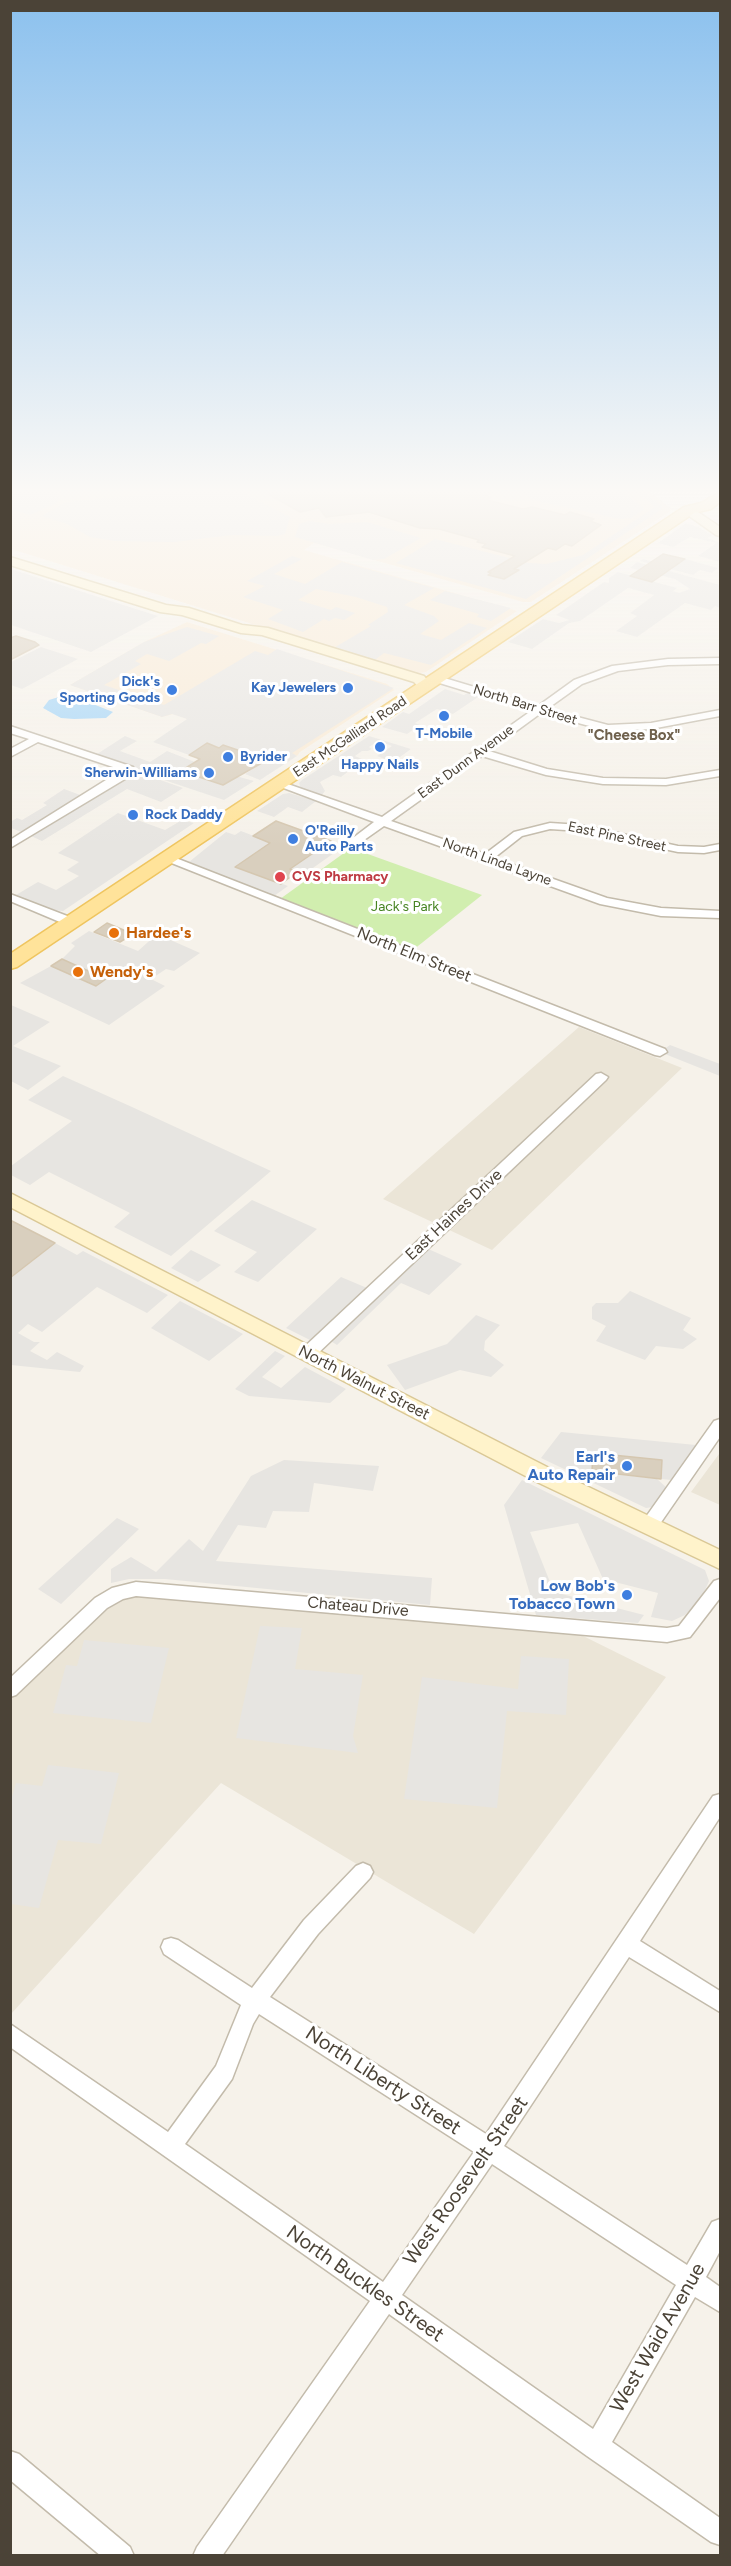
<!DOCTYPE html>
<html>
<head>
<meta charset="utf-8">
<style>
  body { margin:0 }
  #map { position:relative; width:731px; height:2566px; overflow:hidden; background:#f6f2ea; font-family:Figtree,sans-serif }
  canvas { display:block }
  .frame { position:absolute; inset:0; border:12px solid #4b4337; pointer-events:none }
</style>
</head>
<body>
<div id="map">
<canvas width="731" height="2566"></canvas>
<div class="frame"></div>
</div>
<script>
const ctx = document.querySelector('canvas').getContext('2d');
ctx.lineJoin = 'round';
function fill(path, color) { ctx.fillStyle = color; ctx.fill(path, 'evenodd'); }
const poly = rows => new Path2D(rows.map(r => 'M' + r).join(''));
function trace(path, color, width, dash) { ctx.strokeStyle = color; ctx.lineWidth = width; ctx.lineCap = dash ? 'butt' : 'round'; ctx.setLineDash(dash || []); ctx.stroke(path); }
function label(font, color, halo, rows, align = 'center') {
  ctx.font = font + ' Figtree,sans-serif'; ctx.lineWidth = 6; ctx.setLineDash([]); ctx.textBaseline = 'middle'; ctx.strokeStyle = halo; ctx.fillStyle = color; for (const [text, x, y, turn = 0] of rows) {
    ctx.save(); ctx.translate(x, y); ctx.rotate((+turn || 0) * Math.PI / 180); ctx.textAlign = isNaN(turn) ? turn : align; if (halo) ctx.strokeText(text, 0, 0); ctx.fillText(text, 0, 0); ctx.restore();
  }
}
fill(poly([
  [579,1027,682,1068,492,1250,383,1199],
  [719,1454,720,1454,720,1505,691,1492],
  [118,1593,565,1627,666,1677,474,1934,221,1783,11,2014,11,1691]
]), '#ebe5d7');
fill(poly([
  [11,488,644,488,671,508,669,512,531,602,523,602,314,543,304,550,517,611,426,672,413,674,11,549],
  [187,622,387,684,394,690,300,752,297,756,173,714,162,717,70,685,144,642]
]), '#f9ead4');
fill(poly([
  [351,848,482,895,413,950,280,899]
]), '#d1eeaf');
fill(poly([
  [10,488,55,488,60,498,55,504,30,515,11,509],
  [213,488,234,488,290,517,285,534,277,536,232,535,174,542,115,541,90,537,67,524,42,516,66,502],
  [512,488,618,488,645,509,631,518,620,519,537,501],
  [631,488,638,488,662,506,662,509,526,599,396,563,435,539,529,563,546,564,583,555,655,507],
  [309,521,330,524,367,522,421,538,384,559,373,560,295,537,299,524],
  [686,523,698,527,712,535,708,538,720,543,720,562,698,556,716,543,690,537,673,547,658,543],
  [292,556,302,559,274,574,305,584,342,562,434,588,404,605,434,616,439,621,420,634,441,640,469,623,487,628,431,665,384,653,372,662,332,649,371,626,368,625,388,612,387,607,356,597,316,589,298,600,331,610,336,607,355,613,344,620,335,618,329,621,324,619,303,632,268,619,283,610,243,597,265,586,247,581],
  [643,559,669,566,676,565,685,559,718,568,712,573,700,570,693,575,640,561],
  [637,562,720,585,720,608,715,606,711,610,685,603,637,637,616,631,637,616,630,613,654,595,628,588,580,621,569,623,532,649,508,642,543,619,559,623,569,620,556,615,604,582,609,583,609,578,618,572,677,588,673,591,679,593,690,589,675,579,630,568],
  [11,569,158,616,91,652,11,625],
  [445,591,511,608,491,621,477,617,479,614,430,600],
  [187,627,219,636,206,644,201,643,169,661,147,654,135,661,141,664,104,685,164,705,255,651,268,655,277,649,394,688,292,753,297,756,260,780,245,774,266,760,207,744,189,755,153,742,187,719,172,714,162,717,70,685,144,642],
  [41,647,78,659,22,689,11,685,11,662],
  [445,689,464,695,469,692,481,695,453,714,437,709,415,723,420,725,407,734,382,727,403,712,409,714],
  [125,736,137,741,120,751,150,762,167,751,195,762,182,771,223,785,236,776,254,781,224,800,143,773,97,754],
  [369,736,411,749,393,762,377,756,392,746,378,741,369,747,372,749,368,751,362,751,355,756,364,760,358,765,349,762,339,768,349,771,341,777,333,775,320,782,325,791,321,796,301,789,299,783,302,780],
  [135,771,183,788,161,802,127,789,42,841,31,836],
  [64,789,83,796,24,833,11,828,10,822,17,818,22,820,47,805,43,803],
  [289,793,316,801,302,812,288,807,274,817,257,811,283,794],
  [118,813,165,830,182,820,194,823,63,911,51,910,16,895,38,882,56,890,79,876,67,870,79,862,58,853],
  [241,831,308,857,331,841,344,846,303,875,252,856,236,867,288,886,274,896,189,862,226,832,235,835],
  [89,931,138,951,157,934,200,953,174,971,166,969,151,979,165,986,109,1025,20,983,51,966,95,986,105,980,62,959,75,946,71,943],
  [11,1005,50,1022,13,1046,61,1066,28,1090,11,1081],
  [670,1045,720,1064,720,1076,660,1052],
  [63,1076,132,1107,271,1171,171,1256,114,1227,130,1213,49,1172,30,1185,11,1175,11,1166,72,1121,28,1100],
  [252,1200,317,1229,258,1282,234,1272,257,1252,214,1231],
  [55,1243,77,1255,83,1251,168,1295,147,1313,97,1287,42,1332,28,1324,18,1333,34,1342,40,1342,30,1351,47,1360,57,1352,84,1366,80,1372,11,1365,11,1278],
  [426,1248,462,1264,429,1295,401,1283,337,1345,329,1340],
  [191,1250,221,1265,198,1282,171,1268],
  [341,1277,367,1288,310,1340,286,1328],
  [630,1291,691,1318,683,1330,697,1339,683,1349,656,1346,645,1360,596,1341,606,1326,592,1319,592,1307,596,1303,618,1303],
  [180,1301,243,1334,209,1361,151,1328],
  [476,1315,500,1325,485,1341,484,1350,504,1365,491,1377,460,1370,405,1390,387,1365,447,1344],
  [275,1351,285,1356,262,1377,281,1388,305,1367,346,1389,330,1403,249,1396,235,1389],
  [561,1432,696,1445,672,1480,661,1479,662,1460,593,1453,593,1471,657,1479,667,1488,653,1507,646,1508,541,1458],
  [284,1460,379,1466,373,1491,314,1483,309,1512,273,1511,266,1528,238,1525,216,1561,432,1578,430,1605,165,1579,129,1579,111,1583,111,1569,131,1557,156,1572,189,1539,203,1551,251,1476],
  [522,1480,705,1570,709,1581,702,1597,685,1615,672,1621,651,1617,658,1593,603,1579,578,1523,530,1532,554,1592,644,1615,638,1623,536,1615,504,1505],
  [117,1518,139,1529,61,1604,38,1589],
  [260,1626,302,1628,295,1669,363,1675,353,1736,358,1753,236,1738],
  [84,1640,169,1648,151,1723,53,1713,66,1665,77,1666],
  [521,1656,569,1659,566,1715,507,1711,497,1808,404,1799,422,1677,518,1689],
  [48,1765,119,1773,101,1844,58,1840,39,1908,11,1904,11,1800,16,1783,42,1786]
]), '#e7e5e1');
fill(poly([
  [62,696,73,696,113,712,106,718,74,719,61,718,43,708,49,700]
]), '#a2d4f7');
const building = poly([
  [293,488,427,488,437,490,442,488,499,488,485,496,491,497,487,500,523,509,532,507,565,515,570,512,594,519,590,521,601,525,572,546,565,544,556,550,548,548,514,569,519,570,504,579,488,575,491,573,488,572,515,556,482,547,486,544,477,542,479,540,439,529,420,528,369,512,326,517,319,508,300,512,268,494,293,488],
  [663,554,685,559,652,582,630,576,663,554],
  [16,636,35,642,39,645,10,660,10,638,16,636],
  [207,743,219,748,223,745,267,760,223,785,181,771,200,759,189,755,207,743],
  [276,821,331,841,290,869,297,872,281,884,235,867,270,843,253,836,276,821],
  [107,923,133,934,120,942,94,932,107,923],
  [62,959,106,979,96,986,51,966,62,959],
  [10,1220,55,1243,10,1278,10,1220],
  [593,1453,662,1460,661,1479,592,1471,593,1453]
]);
fill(building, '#d9cfbe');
trace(building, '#d5c7b0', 1.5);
const street = poly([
  [720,658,720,664,668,665,618,671,582,684,547,709,608,725,651,723,720,710,720,716,651,729,608,731,541,713,489,751,547,769,603,778,666,779,720,770,720,776,666,785,603,784,546,775,482,756,391,821,485,854,514,832,550,823,581,825,678,846,704,847,720,844,720,850,704,853,678,852,581,831,550,829,522,836,494,858,607,898,661,908,720,911,720,918,661,916,600,904,384,826,357,845,349,845,349,841,374,822,273,784,278,781,282,782,382,817,531,711,433,681,433,677,441,677,538,706,574,680,612,666,668,659,720,658],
  [10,726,133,767,134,769,125,779,10,848,10,840,122,770,38,742,10,757,10,749,29,739,10,733,10,726],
  [168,855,665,1049,667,1052,660,1056,655,1055,164,860,162,858,168,855],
  [10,894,75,919,77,922,75,925,67,925,10,901,10,894],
  [601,1073,608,1077,606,1080,314,1357,302,1357,300,1353,302,1349,596,1074,601,1073],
  [720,1419,720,1437,655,1531,649,1532,643,1531,640,1526,643,1521,714,1421,720,1419],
  [720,1579,720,1598,690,1637,667,1642,136,1596,123,1599,107,1608,16,1695,10,1697,10,1678,95,1598,112,1588,136,1582,667,1628,679,1626,714,1581,720,1579],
  [720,1794,720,1817,640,1941,720,1991,720,2012,629,1957,504,2146,687,2265,712,2222,720,2219,720,2251,706,2277,720,2287,720,2312,695,2297,612,2442,720,2518,720,2545,711,2542,587,2456,389,2314,222,2556,193,2556,197,2547,370,2301,10,2047,10,2024,168,2132,216,2066,241,2005,164,1954,161,1947,164,1940,171,1938,178,1940,252,1988,304,1920,356,1866,363,1863,370,1866,373,1872,370,1878,318,1934,270,1997,486,2134,713,1796,720,1794],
  [259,2014,474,2152,383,2282,185,2144,232,2079,253,2024,259,2014],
  [492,2164,676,2285,593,2429,402,2295,492,2164],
  [10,2451,19,2454,130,2547,134,2556,101,2556,10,2480,10,2451]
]);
const secondary = poly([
  [689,506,720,527,720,536,716,535,685,513,683,510,689,506],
  [10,557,166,605,189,608,242,625,268,628,424,676,432,686,430,689,420,689,414,682,262,635,241,633,182,615,160,612,10,565,10,557],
  [10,1193,553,1470,720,1550,720,1569,537,1482,10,1207,10,1193]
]);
const primary = poly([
  [720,492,720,502,711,509,694,513,17,967,10,969,10,954,684,507,701,503,720,492]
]);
trace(street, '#c3bbab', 3);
trace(secondary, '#dac896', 3);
trace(primary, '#efc55f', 3);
fill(street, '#fff');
fill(secondary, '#fff3cb');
fill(primary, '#ffe39a');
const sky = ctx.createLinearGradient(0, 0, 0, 847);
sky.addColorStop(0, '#8cc1ee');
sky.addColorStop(0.58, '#fbf9f6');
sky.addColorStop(1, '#fbf9f600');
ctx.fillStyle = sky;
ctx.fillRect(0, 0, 731, 847);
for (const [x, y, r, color] of [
  [348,688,6,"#3f7fe0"],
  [172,690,6,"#3f7fe0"],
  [444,716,6,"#3f7fe0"],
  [380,747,6,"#3f7fe0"],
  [228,757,6,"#3f7fe0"],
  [209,773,6,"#3f7fe0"],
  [133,815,6,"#3f7fe0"],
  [293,839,6,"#3f7fe0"],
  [280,877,6,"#e0444e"],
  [114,933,6,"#e8710a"],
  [78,972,6,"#e8710a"],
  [627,1466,6,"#3f7fe0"],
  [627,1595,6,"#3f7fe0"]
]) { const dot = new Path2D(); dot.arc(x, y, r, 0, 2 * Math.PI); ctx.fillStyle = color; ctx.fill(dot); trace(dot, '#fff', 2); }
label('bold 14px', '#366cbe', '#fff', [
  ["Dick's",160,682],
  ["Sporting Goods",160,698],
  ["Kay Jewelers",336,688],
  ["T-Mobile",444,734,"center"],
  ["Byrider",240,757,"left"],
  ["Happy Nails",380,765,"center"],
  ["Sherwin-Williams",197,773],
  ["Rock Daddy",145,815,"left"],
  ["O'Reilly",305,831,"left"],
  ["Auto Parts",305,847,"left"]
], 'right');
label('14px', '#4b4337', '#fff', [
  ["North Barr Street",525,705,17],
  ["East McGalliard Road",350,737,-34],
  ["East Dunn Avenue",466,762,-36],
  ["East Pine Street",617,837,12],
  ["North Linda Layne",497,862,20]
]);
label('bold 14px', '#be3a42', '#fff', [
  ["CVS Pharmacy",292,877]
], 'left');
label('14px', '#478423', '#fff', [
  ["Jack's Park",405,907]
]);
label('bold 15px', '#6f614d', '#fff', [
  ["\"Cheese Box\"",634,736]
]);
label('bold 16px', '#c56008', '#fff', [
  ["Hardee's",126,933],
  ["Wendy's",90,972]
], 'left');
label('16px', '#4b4337', '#fff', [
  ["North Elm Street",414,955,22],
  ["East Haines Drive",454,1215,-43],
  ["North Walnut Street",364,1383,27],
  ["Chateau Drive",358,1607,5]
]);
label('bold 16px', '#366cbe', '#fff', [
  ["Earl's",615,1457],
  ["Auto Repair",615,1475],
  ["Low Bob's",615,1586],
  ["Tobacco Town",615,1604]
], 'right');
label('20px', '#4b4337', '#fff', [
  ["North Liberty Street",383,2081,33],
  ["West Roosevelt Street",466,2181,-55],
  ["North Buckles Street",365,2284,35],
  ["West Waid Avenue",658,2338,-60]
]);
</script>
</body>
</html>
